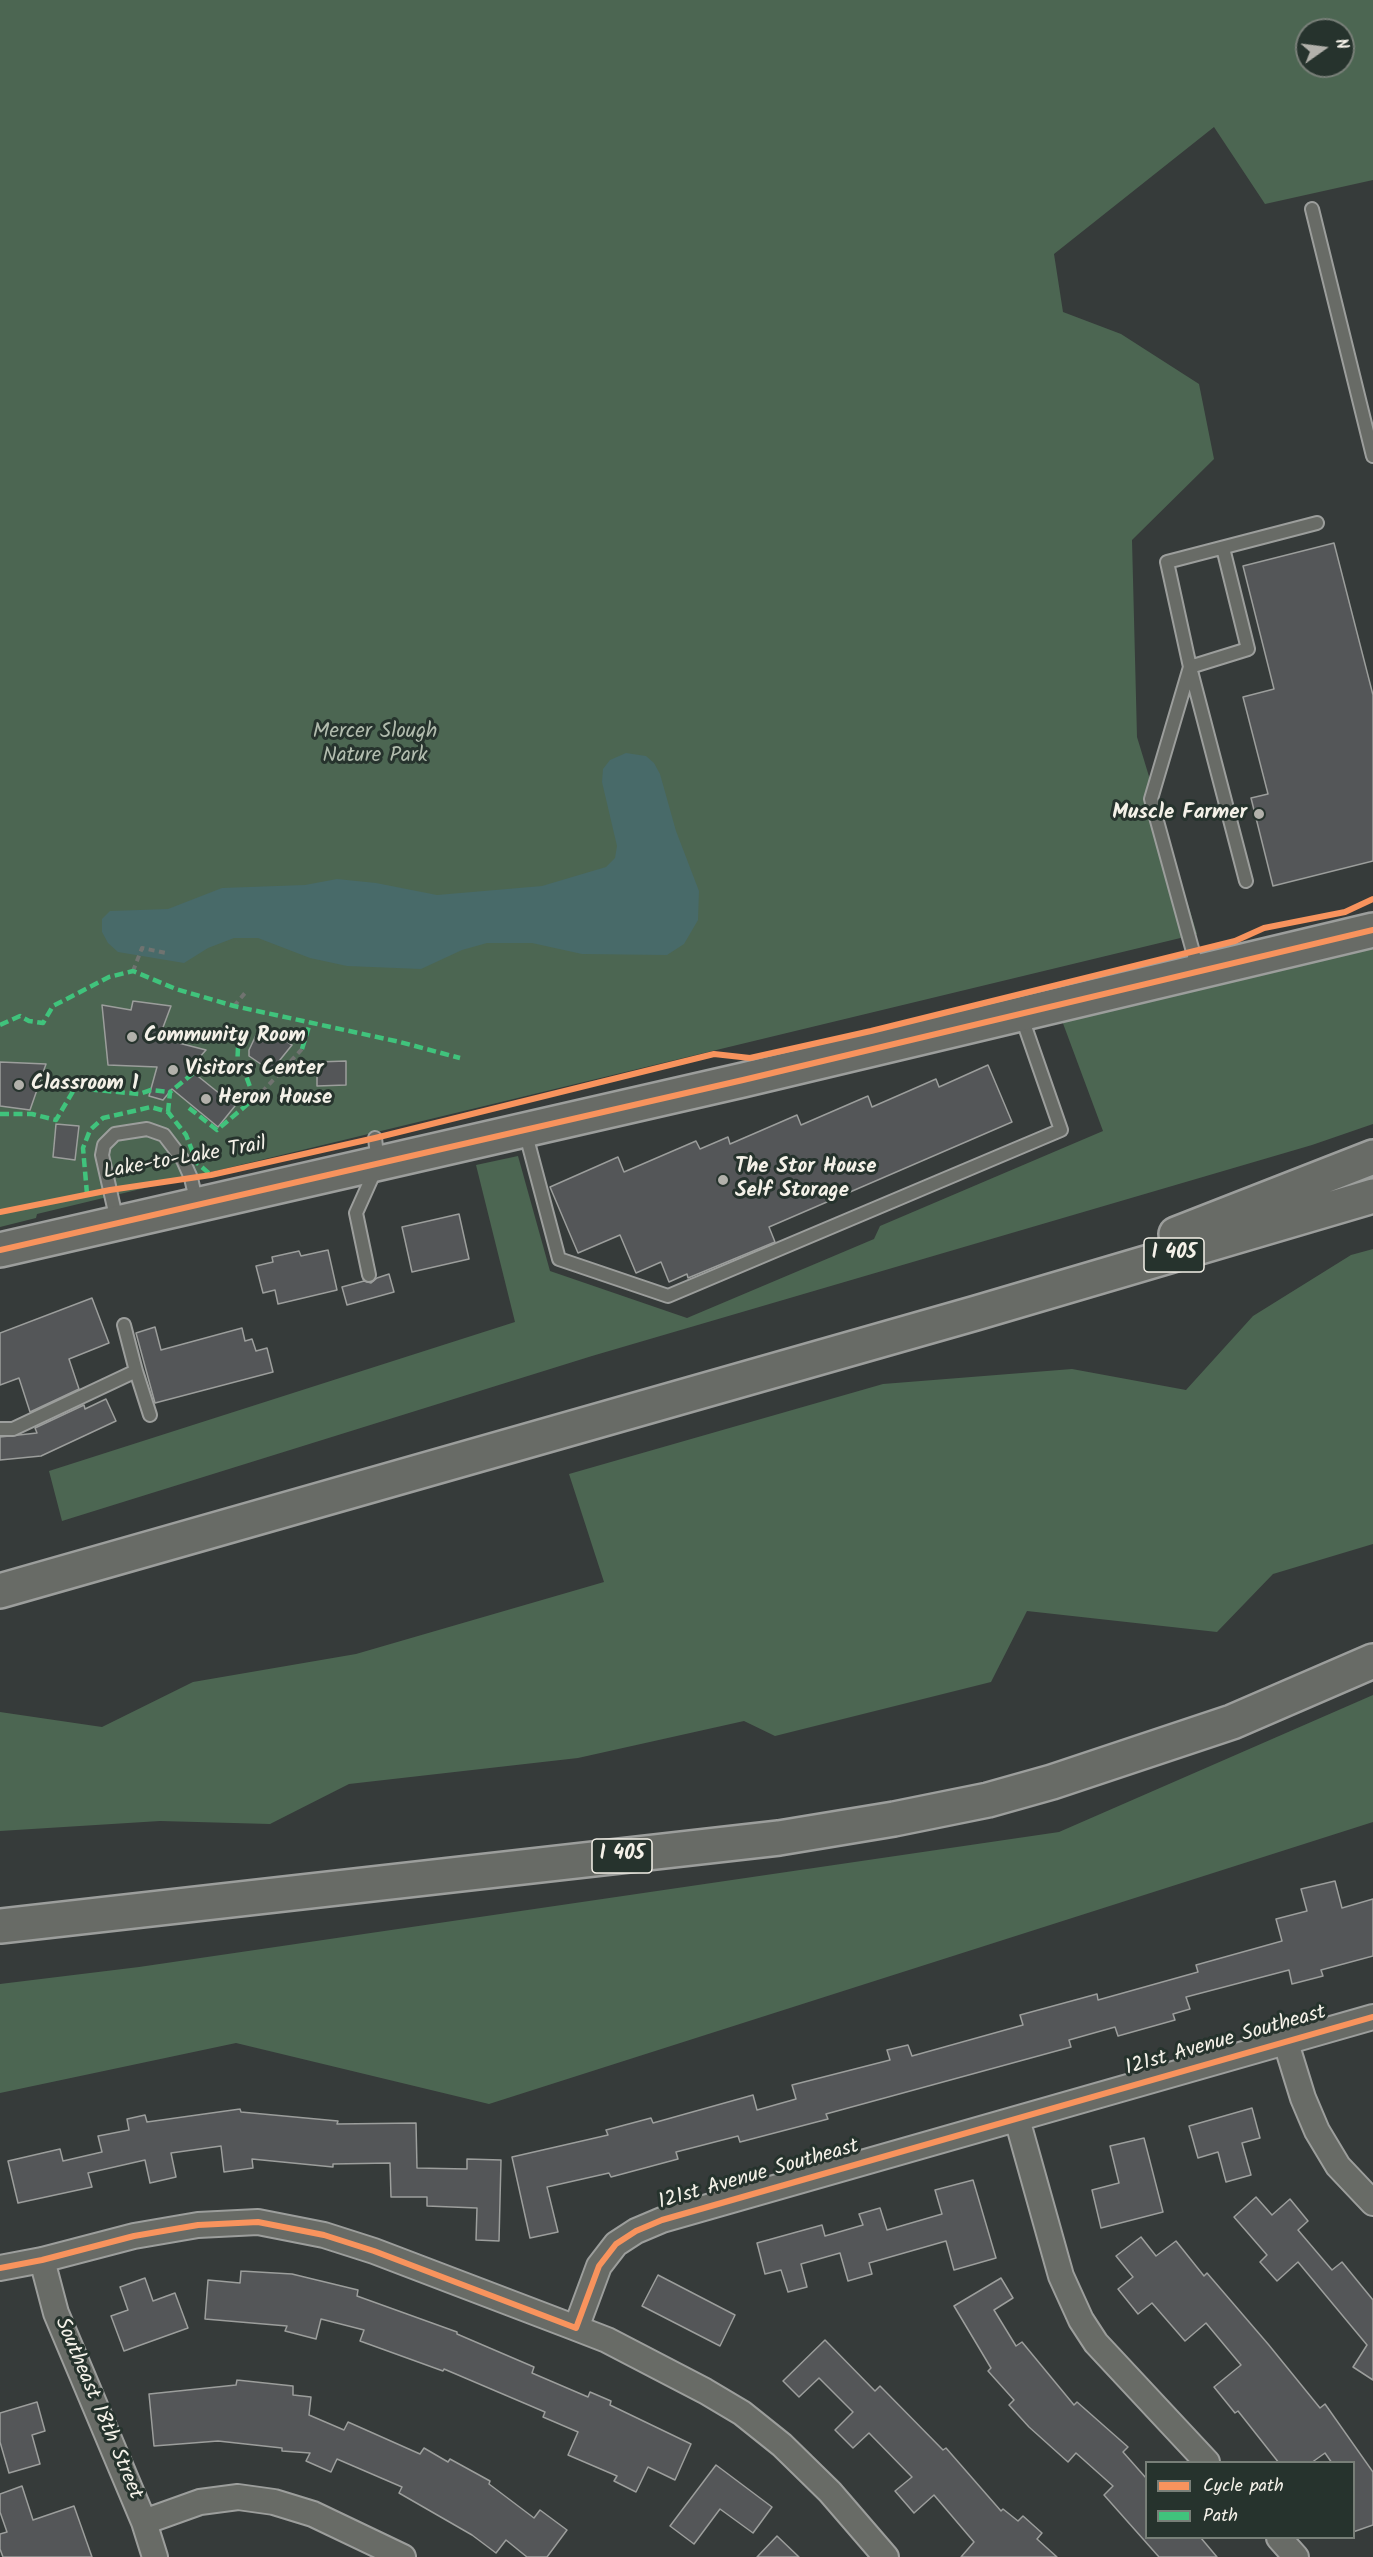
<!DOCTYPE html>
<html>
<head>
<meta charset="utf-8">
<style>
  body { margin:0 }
  #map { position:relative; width:1373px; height:2557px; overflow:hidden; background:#363b3a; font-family:Kalam,sans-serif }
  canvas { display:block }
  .legend { position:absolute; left:1145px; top:2461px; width:210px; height:78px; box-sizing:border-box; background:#26332d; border:2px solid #787f78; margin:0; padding:8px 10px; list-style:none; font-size:18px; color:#f4f1e8 }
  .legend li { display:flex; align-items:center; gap:12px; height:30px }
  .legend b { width:30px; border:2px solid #787f78 }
  .north { position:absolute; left:1295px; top:18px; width:60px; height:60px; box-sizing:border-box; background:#26332d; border:2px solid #787f78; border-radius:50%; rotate:76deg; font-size:16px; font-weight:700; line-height:24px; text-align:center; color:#f4f1e8 }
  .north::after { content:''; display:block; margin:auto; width:21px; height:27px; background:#b2b1ab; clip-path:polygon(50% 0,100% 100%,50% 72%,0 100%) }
</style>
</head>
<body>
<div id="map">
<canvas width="1373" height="2557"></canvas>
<ul class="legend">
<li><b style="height:8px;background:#f8935d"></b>Cycle path</li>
<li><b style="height:8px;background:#40c37c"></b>Path</li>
</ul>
<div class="north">N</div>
</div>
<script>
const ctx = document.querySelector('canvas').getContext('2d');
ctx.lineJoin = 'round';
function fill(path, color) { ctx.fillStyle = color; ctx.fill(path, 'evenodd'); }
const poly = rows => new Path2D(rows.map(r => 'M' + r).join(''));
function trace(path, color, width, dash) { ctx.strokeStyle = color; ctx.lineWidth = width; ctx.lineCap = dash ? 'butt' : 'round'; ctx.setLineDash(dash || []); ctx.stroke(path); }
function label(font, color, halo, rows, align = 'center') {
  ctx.font = font + ' Kalam,sans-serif'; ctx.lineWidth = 6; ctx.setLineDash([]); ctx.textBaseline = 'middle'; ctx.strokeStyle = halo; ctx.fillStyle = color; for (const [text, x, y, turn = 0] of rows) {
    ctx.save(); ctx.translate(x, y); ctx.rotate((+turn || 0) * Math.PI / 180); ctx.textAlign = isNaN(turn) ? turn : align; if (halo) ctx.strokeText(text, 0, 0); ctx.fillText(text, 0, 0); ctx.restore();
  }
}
fill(poly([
  [0,0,1373,0,1373,180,1265,204,1214,127,1054,254,1063,312,1121,334,1199,384,1214,459,1132,540,1137,737,1197,934,37,1214,36,1218,0,1227],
  [1307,30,1343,30,1343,66,1307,66],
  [1373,947,1373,1124,1312,1145,592,1356,62,1521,49,1471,515,1322,476,1165,518,1156,550,1271,687,1318,874,1239,880,1226,1103,1131,1061,1018],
  [1373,1249,1373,1544,1273,1574,1217,1632,1027,1611,991,1682,775,1736,744,1721,578,1758,349,1784,270,1824,160,1821,0,1831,0,1712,102,1727,193,1682,356,1654,604,1582,569,1474,883,1384,1072,1369,1186,1390,1253,1316,1351,1255],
  [1373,1695,1373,1822,489,2104,236,2043,0,2093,0,1984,139,1967,1059,1832]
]), '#4c6652');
fill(poly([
  [626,753,646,756,654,763,660,774,676,831,699,891,698,920,684,944,667,955,582,954,532,943,487,943,462,950,421,969,347,966,310,958,258,938,234,938,208,948,184,963,118,952,108,943,102,932,102,919,110,911,168,909,222,888,305,885,337,879,376,883,437,895,542,886,606,867,615,858,617,846,602,782,603,769,610,760]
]), '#486a69');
const building = poly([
  [1334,543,1373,695,1373,861,1273,886,1251,798,1268,794,1243,697,1274,689,1243,566,1334,543],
  [133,1001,171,1006,159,1038,206,1050,189,1069,235,1106,218,1127,172,1089,163,1100,149,1096,157,1067,108,1065,102,1005,131,1010,133,1001],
  [259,1029,267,1029,292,1045,271,1071,249,1056,249,1050,259,1029],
  [346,1061,346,1085,317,1086,317,1062,346,1061],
  [0,1062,46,1064,30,1110,0,1106,0,1062],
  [988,1065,1012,1122,769,1227,775,1242,688,1278,687,1274,669,1282,661,1262,636,1273,620,1235,578,1253,550,1187,618,1157,624,1172,696,1141,700,1149,728,1137,730,1144,797,1115,801,1125,868,1096,872,1107,936,1079,939,1087,988,1065],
  [56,1124,79,1126,75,1160,53,1157,56,1124],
  [459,1214,469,1259,412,1272,402,1227,459,1214],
  [328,1250,337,1290,278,1304,275,1290,263,1293,256,1266,273,1262,272,1257,299,1251,301,1256,328,1250],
  [389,1274,394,1292,347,1305,342,1287,364,1281,371,1283,377,1278,389,1274],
  [92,1298,109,1343,69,1359,79,1389,30,1412,19,1378,0,1385,0,1333,92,1298],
  [155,1327,161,1350,242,1328,245,1341,252,1339,256,1351,267,1348,273,1372,155,1403,136,1333,155,1327],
  [106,1399,116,1421,41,1456,0,1460,0,1437,37,1433,35,1428,84,1405,85,1409,106,1399],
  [1335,1881,1342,1908,1373,1899,1373,1956,1321,1970,1323,1976,1292,1984,1289,1970,1186,1997,1190,2009,1173,2014,1175,2020,1118,2036,1115,2027,1069,2040,1071,2047,826,2114,828,2119,740,2142,738,2136,676,2152,678,2159,611,2177,609,2173,547,2187,558,2232,530,2238,512,2157,608,2135,606,2130,651,2118,653,2123,753,2095,757,2110,796,2099,792,2085,890,2060,887,2050,908,2045,912,2056,1023,2025,1020,2015,1097,1994,1098,2000,1198,1972,1196,1965,1282,1941,1276,1919,1307,1911,1301,1889,1335,1881],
  [1252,2108,1260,2138,1242,2143,1251,2175,1226,2182,1218,2152,1198,2158,1189,2126,1252,2108],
  [240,2109,241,2112,338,2121,337,2124,416,2123,417,2168,467,2169,467,2159,501,2160,499,2241,476,2240,477,2208,427,2206,427,2197,391,2197,390,2163,333,2164,333,2167,252,2159,253,2168,224,2172,221,2146,171,2153,176,2177,150,2183,145,2160,88,2173,92,2187,18,2203,8,2161,60,2149,63,2161,102,2152,98,2136,129,2130,127,2119,145,2115,147,2122,240,2109],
  [1144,2138,1163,2212,1101,2228,1092,2190,1119,2183,1110,2146,1144,2138],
  [973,2180,996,2258,954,2270,946,2241,869,2263,872,2274,848,2281,840,2253,801,2264,807,2287,788,2292,781,2270,765,2274,757,2243,822,2225,825,2236,863,2225,859,2214,880,2208,887,2230,942,2214,935,2190,973,2180],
  [1256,2197,1272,2215,1290,2199,1308,2221,1298,2230,1332,2270,1342,2262,1373,2300,1373,2380,1353,2367,1367,2345,1298,2262,1277,2281,1260,2262,1267,2255,1234,2217,1256,2197],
  [1141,2237,1156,2256,1176,2241,1204,2276,1207,2273,1268,2344,1320,2408,1325,2404,1373,2472,1373,2525,1353,2532,1353,2463,1332,2463,1325,2453,1311,2463,1279,2463,1238,2411,1235,2413,1214,2387,1241,2365,1206,2323,1185,2341,1152,2303,1138,2314,1118,2289,1133,2277,1116,2256,1141,2237],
  [241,2271,292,2274,358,2290,357,2296,457,2332,457,2334,534,2367,532,2373,588,2397,590,2392,611,2401,610,2405,691,2444,675,2480,648,2467,636,2492,614,2481,617,2476,568,2455,578,2432,543,2417,545,2412,444,2369,443,2371,360,2341,364,2330,321,2319,316,2339,285,2331,287,2326,205,2319,208,2280,240,2283,241,2271],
  [658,2275,735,2315,720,2346,642,2306,658,2275],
  [145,2278,153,2301,175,2293,188,2328,124,2351,111,2316,128,2310,120,2287,145,2278],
  [1001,2278,1013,2298,994,2310,1016,2346,1022,2342,1074,2405,1077,2402,1128,2447,1123,2452,1146,2478,1146,2538,1201,2538,1217,2557,1159,2557,1104,2495,1113,2486,1076,2453,1068,2462,1029,2427,1009,2405,1014,2400,988,2371,991,2368,954,2306,1001,2278],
  [825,2340,875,2391,880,2386,943,2450,946,2448,1001,2511,1003,2509,1018,2521,1023,2516,1042,2533,1037,2539,1057,2557,961,2557,974,2542,934,2495,914,2513,895,2491,912,2477,869,2433,853,2448,835,2430,853,2412,819,2378,799,2397,783,2381,825,2340],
  [237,2380,293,2386,293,2395,311,2397,309,2415,344,2430,348,2422,420,2454,424,2448,448,2462,450,2459,490,2481,489,2484,534,2518,540,2510,567,2530,547,2557,527,2557,506,2540,496,2553,472,2535,399,2493,402,2487,337,2459,331,2472,306,2461,310,2453,282,2451,282,2448,218,2441,154,2446,149,2394,236,2385,237,2380],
  [37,2402,45,2431,32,2435,40,2464,9,2473,0,2442,0,2413,37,2402],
  [716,2465,772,2507,753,2533,720,2509,694,2544,670,2526,716,2465],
  [22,2486,33,2520,74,2506,92,2557,3,2557,0,2549,0,2534,7,2532,0,2512,0,2494,22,2486],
  [777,2536,799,2557,757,2557,777,2536]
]);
fill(building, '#545658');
trace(building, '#9c9e9c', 1.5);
const lane = poly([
  [1312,209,1373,456],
  [1223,548,1248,649,1190,667,1246,881],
  [1198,970,1151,799,1190,667,1167,562,1317,523],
  [525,1131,559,1259,668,1296,1061,1130,1021,1015],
  [117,1221,102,1155,104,1145,115,1134,147,1129,164,1135,183,1160,191,1178,197,1204],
  [369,1275,356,1213,378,1164,375,1138],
  [124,1325,136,1371],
  [0,1429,13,1429,136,1371,150,1415]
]);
const street = poly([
  [1286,2043,1303,2098,1317,2131,1338,2166,1373,2203],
  [1017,2119,1061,2276,1081,2320,1096,2343,1207,2462],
  [42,2260,56,2313,144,2522,155,2557],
  [0,2268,42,2260,134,2236,198,2225,258,2222,324,2235,374,2251,576,2328,599,2266,616,2244,636,2231,662,2220,1373,2017],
  [576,2328,607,2340,705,2391,742,2413,782,2445,830,2492,886,2557],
  [144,2522,200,2502,238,2497,274,2502,313,2514,403,2557],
  [1279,2538,1296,2557]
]);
const secondary = poly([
  [0,1250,743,1080,1373,930]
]);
const highway = poly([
  [1176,1234,1373,1157],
  [0,1591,976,1313,1373,1196],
  [0,1926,779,1838,894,1819,988,1800,1052,1782,1232,1722,1373,1661]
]);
trace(lane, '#9c9e9c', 16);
trace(street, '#9c9e9c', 28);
trace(secondary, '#9c9e9c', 38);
trace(highway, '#9c9e9c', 38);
trace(poly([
  [133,971,142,948,166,953],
  [234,1006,245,993],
  [626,1076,714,1054],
  [262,1092,302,1049]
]), '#707370', 4, [6, 4.5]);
trace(lane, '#686b66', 12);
trace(street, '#686b66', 24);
trace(secondary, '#686b66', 33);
trace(highway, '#686b66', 33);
trace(poly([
  [0,1025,20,1016,29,1021,43,1023,53,1006,109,977,133,971,176,989,234,1006,400,1042,460,1058],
  [302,1049,310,1023],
  [237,1070,238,1047],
  [189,1108,217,1130,262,1092],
  [168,1112,170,1092,196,1071,237,1070,245,1073,254,1098],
  [0,1114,32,1114,56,1120,75,1088,139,1094,151,1090,170,1092],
  [87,1194,83,1148,90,1130,103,1118,151,1107,168,1112,186,1135,197,1163,211,1175]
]), '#40c37c', 4.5, [9, 4.5]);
trace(poly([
  [0,1212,110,1190,211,1175,375,1138,714,1054,750,1058,871,1031,1235,941,1264,928,1345,912,1373,899],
  [0,1250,743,1080,1373,930],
  [0,2268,42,2260,134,2236,198,2225,258,2222,324,2235,374,2251,576,2328,599,2266,616,2244,636,2231,662,2220,1373,2017]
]), '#f8935d', 6);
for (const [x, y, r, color] of [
  [1259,814,6,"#b2b1ab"],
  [132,1037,6,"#b2b1ab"],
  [173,1070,6,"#b2b1ab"],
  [19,1085,6,"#b2b1ab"],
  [206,1099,6,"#b2b1ab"],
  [723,1180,6,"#b2b1ab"]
]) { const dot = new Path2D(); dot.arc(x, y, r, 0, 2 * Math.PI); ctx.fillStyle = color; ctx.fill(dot); trace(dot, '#26332d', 2); }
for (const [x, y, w] of [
  [1174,1255,60],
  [622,1856,60]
]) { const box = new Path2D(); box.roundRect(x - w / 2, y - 17, w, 34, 4.5); ctx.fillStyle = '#26332d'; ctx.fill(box); trace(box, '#f4f1e8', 1.5); }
label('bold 20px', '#f4f1e8', null, [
  ["I 405",1174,1255],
  ["I 405",622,1856]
]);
label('21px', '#b2bcae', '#26332d', [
  ["Mercer Slough",375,733],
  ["Nature Park",375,757]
]);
label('bold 21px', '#f4f1e8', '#26332d', [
  ["Muscle Farmer",1247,814,"right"],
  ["Community Room",144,1037],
  ["Visitors Center",185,1070],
  ["Classroom 1",31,1085],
  ["Heron House",218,1099],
  ["The Stor House",735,1168],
  ["Self Storage",735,1192]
], 'left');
label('21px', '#f4f1e8', '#26332d', [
  ["Lake-to-Lake Trail",185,1160,-10],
  ["121st Avenue Southeast",1226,2042,-16],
  ["121st Avenue Southeast",759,2176,-16],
  ["Southeast 18th Street",97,2409,67]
]);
</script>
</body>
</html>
